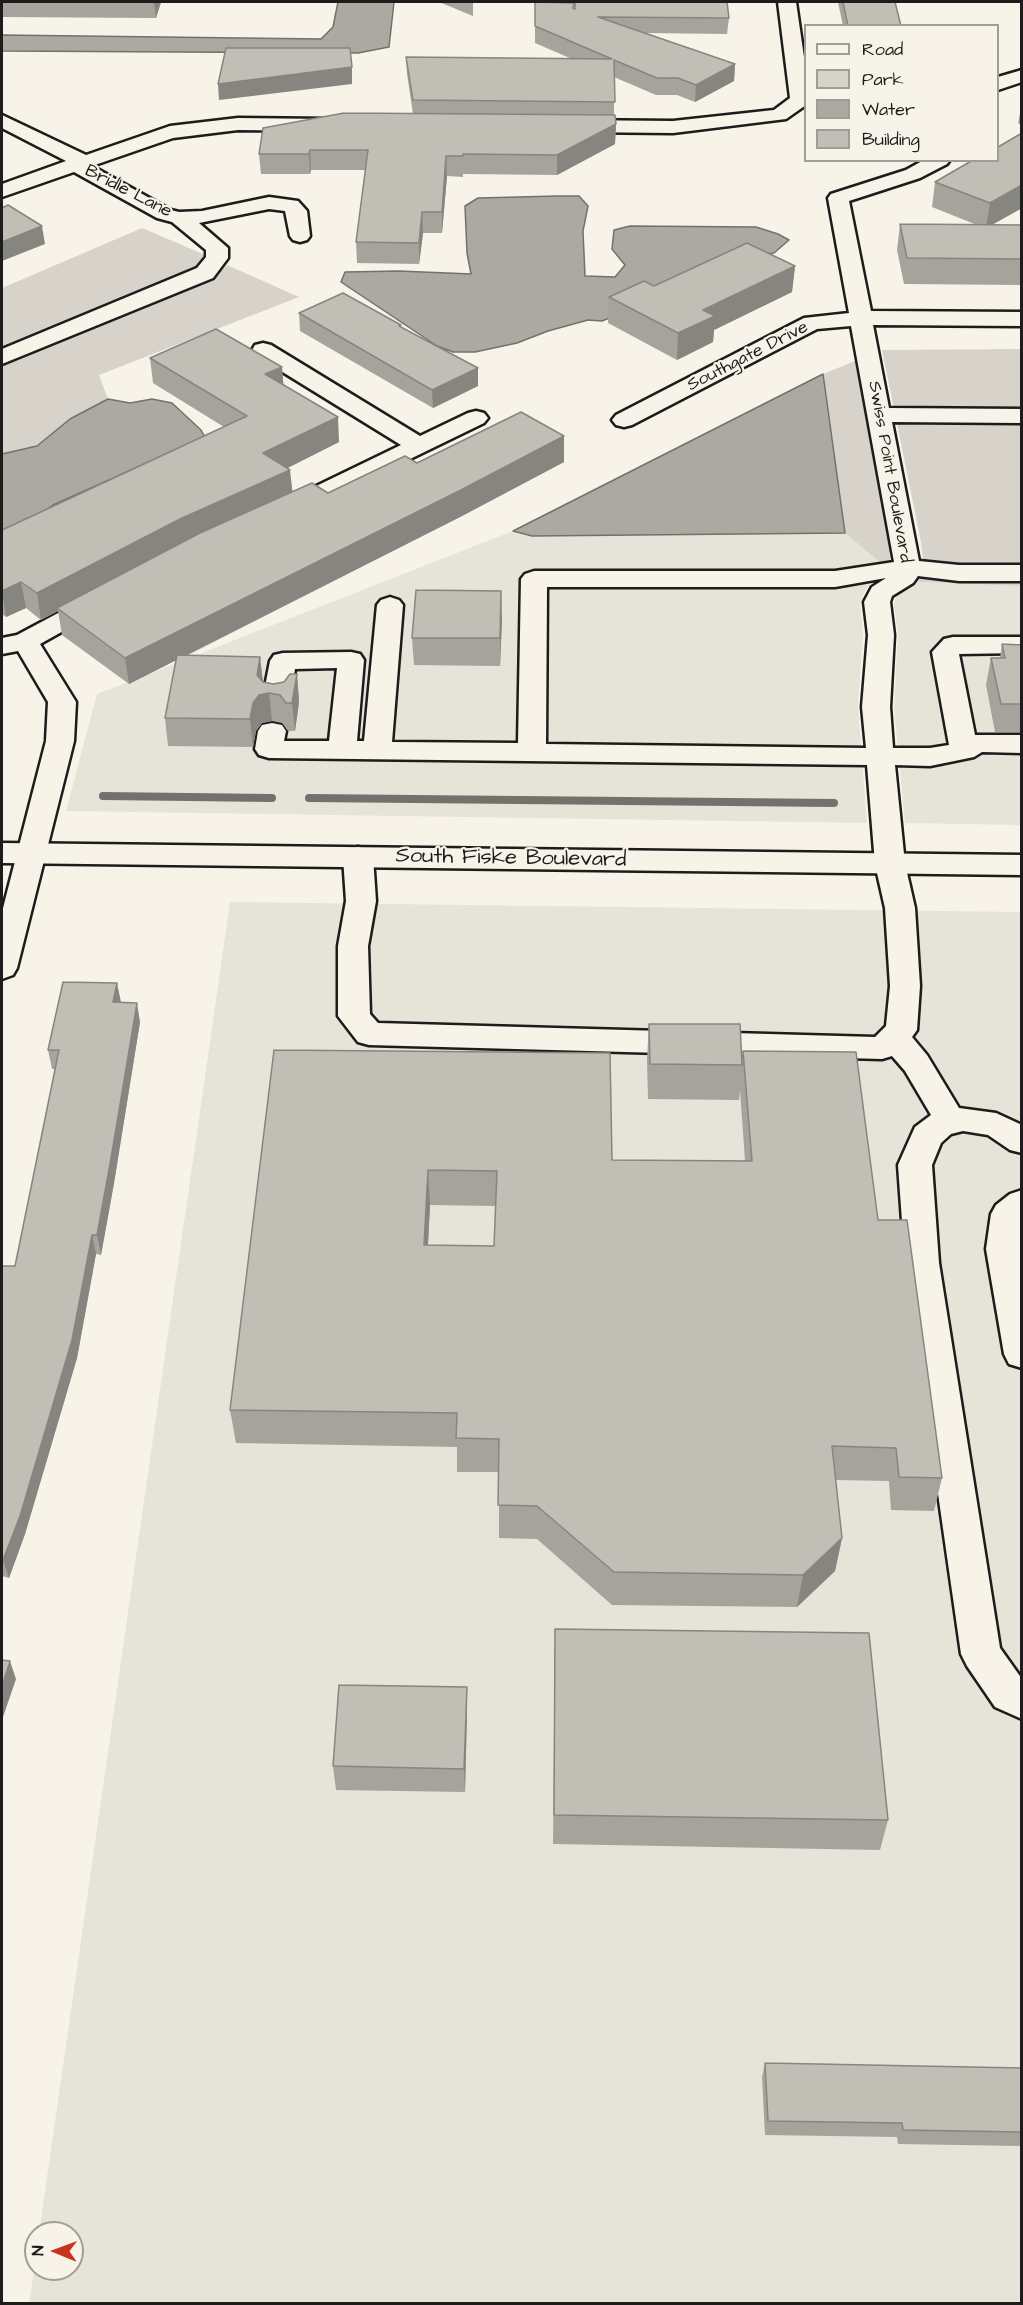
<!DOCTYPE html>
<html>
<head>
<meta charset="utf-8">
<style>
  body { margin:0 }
  #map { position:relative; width:1023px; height:2305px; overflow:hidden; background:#f7f3e8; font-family:"Architects Daughter",sans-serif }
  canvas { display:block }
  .frame { position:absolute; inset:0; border:3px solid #1c1c1c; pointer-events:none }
  .legend { position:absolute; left:804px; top:24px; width:195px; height:138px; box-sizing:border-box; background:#f7f3e8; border:2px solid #9f9d96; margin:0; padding:8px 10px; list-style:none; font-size:18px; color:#1c1c1c }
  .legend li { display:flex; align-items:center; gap:12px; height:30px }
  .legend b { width:30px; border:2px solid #9f9d96 }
  .north { position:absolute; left:24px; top:2221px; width:60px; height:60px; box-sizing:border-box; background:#f7f3e8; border:2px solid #9f9d96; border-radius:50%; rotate:271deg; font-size:16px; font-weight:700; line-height:24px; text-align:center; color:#1c1c1c }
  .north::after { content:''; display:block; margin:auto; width:21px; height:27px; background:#c8321e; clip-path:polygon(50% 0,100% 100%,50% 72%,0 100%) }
</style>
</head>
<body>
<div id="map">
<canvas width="1023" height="2305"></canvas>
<div class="frame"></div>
<ul class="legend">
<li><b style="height:8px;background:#f7f3e8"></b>Road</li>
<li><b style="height:16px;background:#d7d3cb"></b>Park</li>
<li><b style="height:16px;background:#aca9a2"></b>Water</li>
<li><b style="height:16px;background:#c0beb5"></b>Building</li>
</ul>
<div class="north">N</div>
</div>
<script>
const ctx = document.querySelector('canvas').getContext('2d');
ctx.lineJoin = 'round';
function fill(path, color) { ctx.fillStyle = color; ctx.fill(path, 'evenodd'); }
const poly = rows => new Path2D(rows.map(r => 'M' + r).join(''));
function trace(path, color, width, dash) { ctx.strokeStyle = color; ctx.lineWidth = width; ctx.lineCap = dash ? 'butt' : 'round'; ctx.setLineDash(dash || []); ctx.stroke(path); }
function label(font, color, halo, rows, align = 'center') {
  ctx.font = font + ' "Architects Daughter",sans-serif'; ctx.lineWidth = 4.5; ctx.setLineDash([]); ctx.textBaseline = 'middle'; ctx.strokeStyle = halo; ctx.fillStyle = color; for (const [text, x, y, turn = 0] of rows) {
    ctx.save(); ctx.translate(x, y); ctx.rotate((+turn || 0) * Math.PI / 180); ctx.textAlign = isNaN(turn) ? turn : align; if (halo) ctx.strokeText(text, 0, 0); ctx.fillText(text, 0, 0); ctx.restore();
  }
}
fill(poly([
  [513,531,532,536,845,533,889,570,867,587,860,602,863,634,858,706,867,823,66,811,97,694],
  [918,582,1021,586,1021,825,905,823,894,708,898,636,894,604,896,597],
  [230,902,1021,912,1021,2303,29,2304,36,2255,36,2269,72,2269,72,2233,39,2233]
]), '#e6e3d9');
fill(poly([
  [142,228,203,254,203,258,194,270,2,349,2,288],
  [227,265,299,297,99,375,108,399,70,419,37,446,2,454,2,365,215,278],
  [1021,349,1021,586,918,582,924,567,921,542,882,350],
  [855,361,888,541,891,566,889,570,845,533,823,374]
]), '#d7d3cb');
const water = poly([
  [338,2,394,2,389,47,358,53,2,51,2,35,321,39,333,27,338,2],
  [558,196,579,196,588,206,583,231,585,276,615,277,625,265,612,249,614,230,630,226,756,227,778,234,789,240,774,253,764,254,602,321,588,320,548,331,517,343,475,352,453,352,437,346,341,282,345,272,399,271,471,274,467,253,465,206,478,198,558,196],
  [823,374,845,533,532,536,513,531,823,374],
  [108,399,130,403,152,399,172,403,201,430,205,437,53,505,38,516,2,535,2,454,37,446,70,419,108,399]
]);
fill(water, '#aca9a2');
trace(water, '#72716c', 1.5);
trace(poly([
  [103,796,272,798],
  [309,798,834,803]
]), '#72716c', 8);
const minor = poly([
  [778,2,796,2,806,71,806,105,786,119,673,133,572,132,565,130,562,126,565,122,572,120,673,121,774,110,790,98,778,2],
  [1022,70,1022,82,998,90,998,77,1022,70],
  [2,115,86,155,170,126,238,118,328,119,335,121,338,125,335,129,328,131,238,130,173,138,92,166,171,210,179,212,202,211,269,197,298,201,307,211,310,236,307,240,300,242,293,240,290,236,285,211,269,209,199,223,228,248,228,258,213,278,2,364,2,349,197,268,206,257,206,250,172,222,157,218,74,172,2,197,2,184,66,161,2,128,2,115],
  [924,160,950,160,947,164,920,178,849,201,871,311,1022,312,1022,326,873,325,889,408,1022,409,1022,423,892,422,919,561,959,565,1022,565,1022,581,959,581,918,576,913,583,892,596,890,602,894,635,890,707,893,748,930,748,949,745,932,652,944,639,953,637,1022,637,1022,653,959,654,975,735,1022,735,1022,753,982,752,974,757,930,766,895,765,905,864,915,908,920,986,917,1030,912,1037,927,1055,959,1108,996,1113,1022,1125,1022,1153,1010,1150,988,1135,963,1131,951,1134,941,1143,932,1165,939,1263,1000,1648,1022,1679,1022,1719,995,1707,967,1666,961,1654,905,1263,898,1165,915,1127,931,1115,905,1071,892,1056,882,1059,369,1045,358,1042,338,1016,338,946,346,901,343,857,348,850,358,847,368,850,373,857,376,901,368,946,370,1014,378,1023,875,1037,886,1026,890,986,885,908,875,864,867,765,269,758,259,755,255,749,258,731,262,725,272,723,282,725,286,731,284,741,329,741,337,668,295,669,290,702,286,708,276,710,266,708,262,702,270,661,274,655,283,653,351,652,360,654,364,660,357,741,364,741,377,605,381,600,390,597,399,600,403,605,392,742,518,743,521,579,525,574,534,571,835,571,894,562,851,326,817,329,632,425,624,427,616,425,612,420,616,415,804,318,849,313,828,198,831,194,906,170,924,160],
  [886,578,872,587,864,602,868,635,862,707,866,748,546,744,547,587,835,587,886,578],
  [263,343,271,345,420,436,468,413,476,411,484,413,488,418,484,423,295,515,286,517,277,515,274,510,277,505,401,445,255,355,252,350,255,345,263,343],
  [99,593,108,596,112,601,108,606,40,644,76,702,74,741,17,968,13,975,2,979,2,912,46,741,48,702,18,651,2,654,2,638,17,635,90,596,99,593],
  [1022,1190,1020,1249,1022,1368,1009,1364,1004,1354,986,1249,991,1214,996,1205,1010,1194,1022,1190]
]);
const major = poly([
  [2,843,1022,855,1022,875,2,863,2,843]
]);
trace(minor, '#1c1c1c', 5);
trace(major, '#1c1c1c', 5);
fill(minor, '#f7f3e8');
fill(major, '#f7f3e8');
fill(poly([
  [2,2,161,2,156,18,2,17],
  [439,2,473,2,473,16],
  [535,2,574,8,729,18,727,34,646,33,735,64,734,81,695,102,677,95,656,95,614,77,614,115,616,124,615,144,557,175,463,174,463,177,447,176,442,233,423,233,419,264,357,263,356,242,365,170,311,170,310,174,261,174,259,154,413,114,407,74,406,57,572,59,535,43],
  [838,2,895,2,901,26,843,26],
  [1022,103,1022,126,1018,123],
  [1022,133,1022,208,992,225,1022,225,1022,285,904,284,897,250,900,224,977,225,932,207,935,182],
  [795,266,792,292,714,330,713,342,677,360,608,323,609,297,654,286],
  [299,313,401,325,401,327,478,386,433,408,300,331],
  [150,358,282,367,283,385,339,442,287,468,292,492,328,493,417,463,564,462,462,516,186,656,260,657,263,682,273,684,284,682,297,674,299,702,295,731,288,731,282,723,272,721,262,723,256,731,253,747,168,746,165,718,176,660,129,684,62,635,58,611,41,620,26,608,6,617,2,614,2,530,224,427,153,383],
  [502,619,500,666,414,665,412,638],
  [1002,644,1022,645,1022,732,995,732,986,685,991,658,1000,658],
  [121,1002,140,1022,114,1183,101,1255,96,1254,77,1358,25,1534,9,1578,2,1576,2,1266,15,1266,55,1069,52,1069,48,1050],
  [649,1024,742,1061,743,1051,878,1220,942,1478,934,1511,891,1510,889,1481,836,1480,842,1538,835,1571,797,1607,612,1605,537,1539,499,1538,499,1472,457,1472,457,1447,236,1443,230,1410,274,1050,612,1160,745,1161,740,1090,739,1100,648,1099,647,1059],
  [430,1205,496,1206,494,1246,428,1245],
  [555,1629,888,1820,880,1850,553,1844],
  [467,1712,465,1792,336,1790,333,1766],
  [765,2063,1022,2068,1022,2146,898,2144,897,2137,765,2135,762,2077]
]), '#a5a39c');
fill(poly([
  [154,2,161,2,156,18],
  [735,64,734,81,695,102,696,85],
  [352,67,352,84,219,100,218,84],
  [616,124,615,144,557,175,557,155],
  [310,150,311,170,310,174,309,154],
  [446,156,447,176,442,233,442,212],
  [1022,185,1022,208,986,228,990,203],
  [422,212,423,233,419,264,419,243],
  [42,226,45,244,2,261,2,242],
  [795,266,792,292,714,330,713,342,677,360,678,333,703,310],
  [282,367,284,392,265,374],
  [478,368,478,386,433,408,432,390],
  [338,417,339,442,266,479,263,453],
  [564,436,564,462,462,516,129,684,125,658],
  [290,470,293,496,57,608,58,611,41,620,37,593,180,519],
  [21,582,26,608,6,617,2,591],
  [501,591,502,619,500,666,500,638],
  [260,657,263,684,269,693,272,721,262,723,256,731,253,747,250,719],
  [297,674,299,702,295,731,292,703],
  [117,983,121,1002,113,1002],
  [137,1003,140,1022,114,1183,101,1255,97,1235],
  [428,1170,430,1205,426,1280,424,1245],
  [92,1235,96,1254,77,1358,25,1534,9,1578,3,1560],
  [842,1538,835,1571,797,1607,803,1575],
  [10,1661,16,1679,2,1720,2,1686],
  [467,1687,467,1712,465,1792,464,1769]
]), '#86857f');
const building = poly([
  [535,2,574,3,573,8,575,9,575,2,727,2,729,18,598,17,735,64,696,85,678,78,657,78,614,60,615,102,413,100,406,57,612,59,535,26,535,2],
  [843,2,895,2,901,26,848,26,843,2],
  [226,48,350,48,352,67,218,84,226,48],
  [344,113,615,115,616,124,557,155,463,154,463,156,446,156,442,212,422,212,419,243,356,242,368,150,310,150,309,154,259,154,263,128,344,113],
  [1022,133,1022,185,990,203,935,182,973,160,998,160,998,147,1022,133],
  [8,205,42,226,2,242,2,208,8,205],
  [900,224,1022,225,1022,259,907,258,900,224],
  [747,243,795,266,703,310,715,316,678,333,609,297,644,281,654,286,747,243],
  [343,293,401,325,399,326,478,368,432,390,299,313,343,293],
  [216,329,282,367,265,374,338,417,263,453,290,470,180,519,37,593,21,582,2,591,2,530,247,416,150,358,216,329],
  [521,412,564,436,461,490,125,658,57,608,200,533,312,483,328,493,405,456,417,463,521,412],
  [416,590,501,591,500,638,412,638,416,590],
  [1002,644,1022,645,1022,704,1001,704,991,658,1005,658,1002,644],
  [177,655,260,657,257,675,263,682,273,684,284,682,290,674,297,674,292,703,286,703,280,695,269,693,259,695,253,703,250,719,165,718,177,655],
  [63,982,117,983,113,1002,137,1003,110,1164,97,1235,92,1235,72,1340,20,1516,3,1560,2,1559,2,1266,15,1266,59,1050,48,1050,63,982],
  [649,1024,740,1024,742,1065,650,1064,649,1024],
  [274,1050,610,1053,612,1160,752,1161,743,1051,856,1052,878,1220,907,1220,942,1478,899,1477,896,1448,832,1446,842,1538,803,1575,614,1572,537,1506,498,1505,499,1439,456,1438,457,1413,230,1410,274,1050],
  [428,1170,497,1171,494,1246,424,1245,428,1170],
  [555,1629,869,1633,888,1820,554,1815,555,1629],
  [2,1660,10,1661,2,1686,2,1660],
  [339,1685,467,1687,464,1769,333,1766,339,1685],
  [765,2063,1022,2068,1022,2132,903,2130,902,2123,768,2121,765,2063]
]);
fill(building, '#c0beb5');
trace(building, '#86857f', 1.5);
label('18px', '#1c1c1c', '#f7f3e8', [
  ["Bridle Lane",128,192,27],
  ["Southgate Drive",748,357,-27],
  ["Swiss Point Boulevard",889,472,80]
]);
label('22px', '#1c1c1c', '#f7f3e8', [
  ["South Fiske Boulevard",511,859,1]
]);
</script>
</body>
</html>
